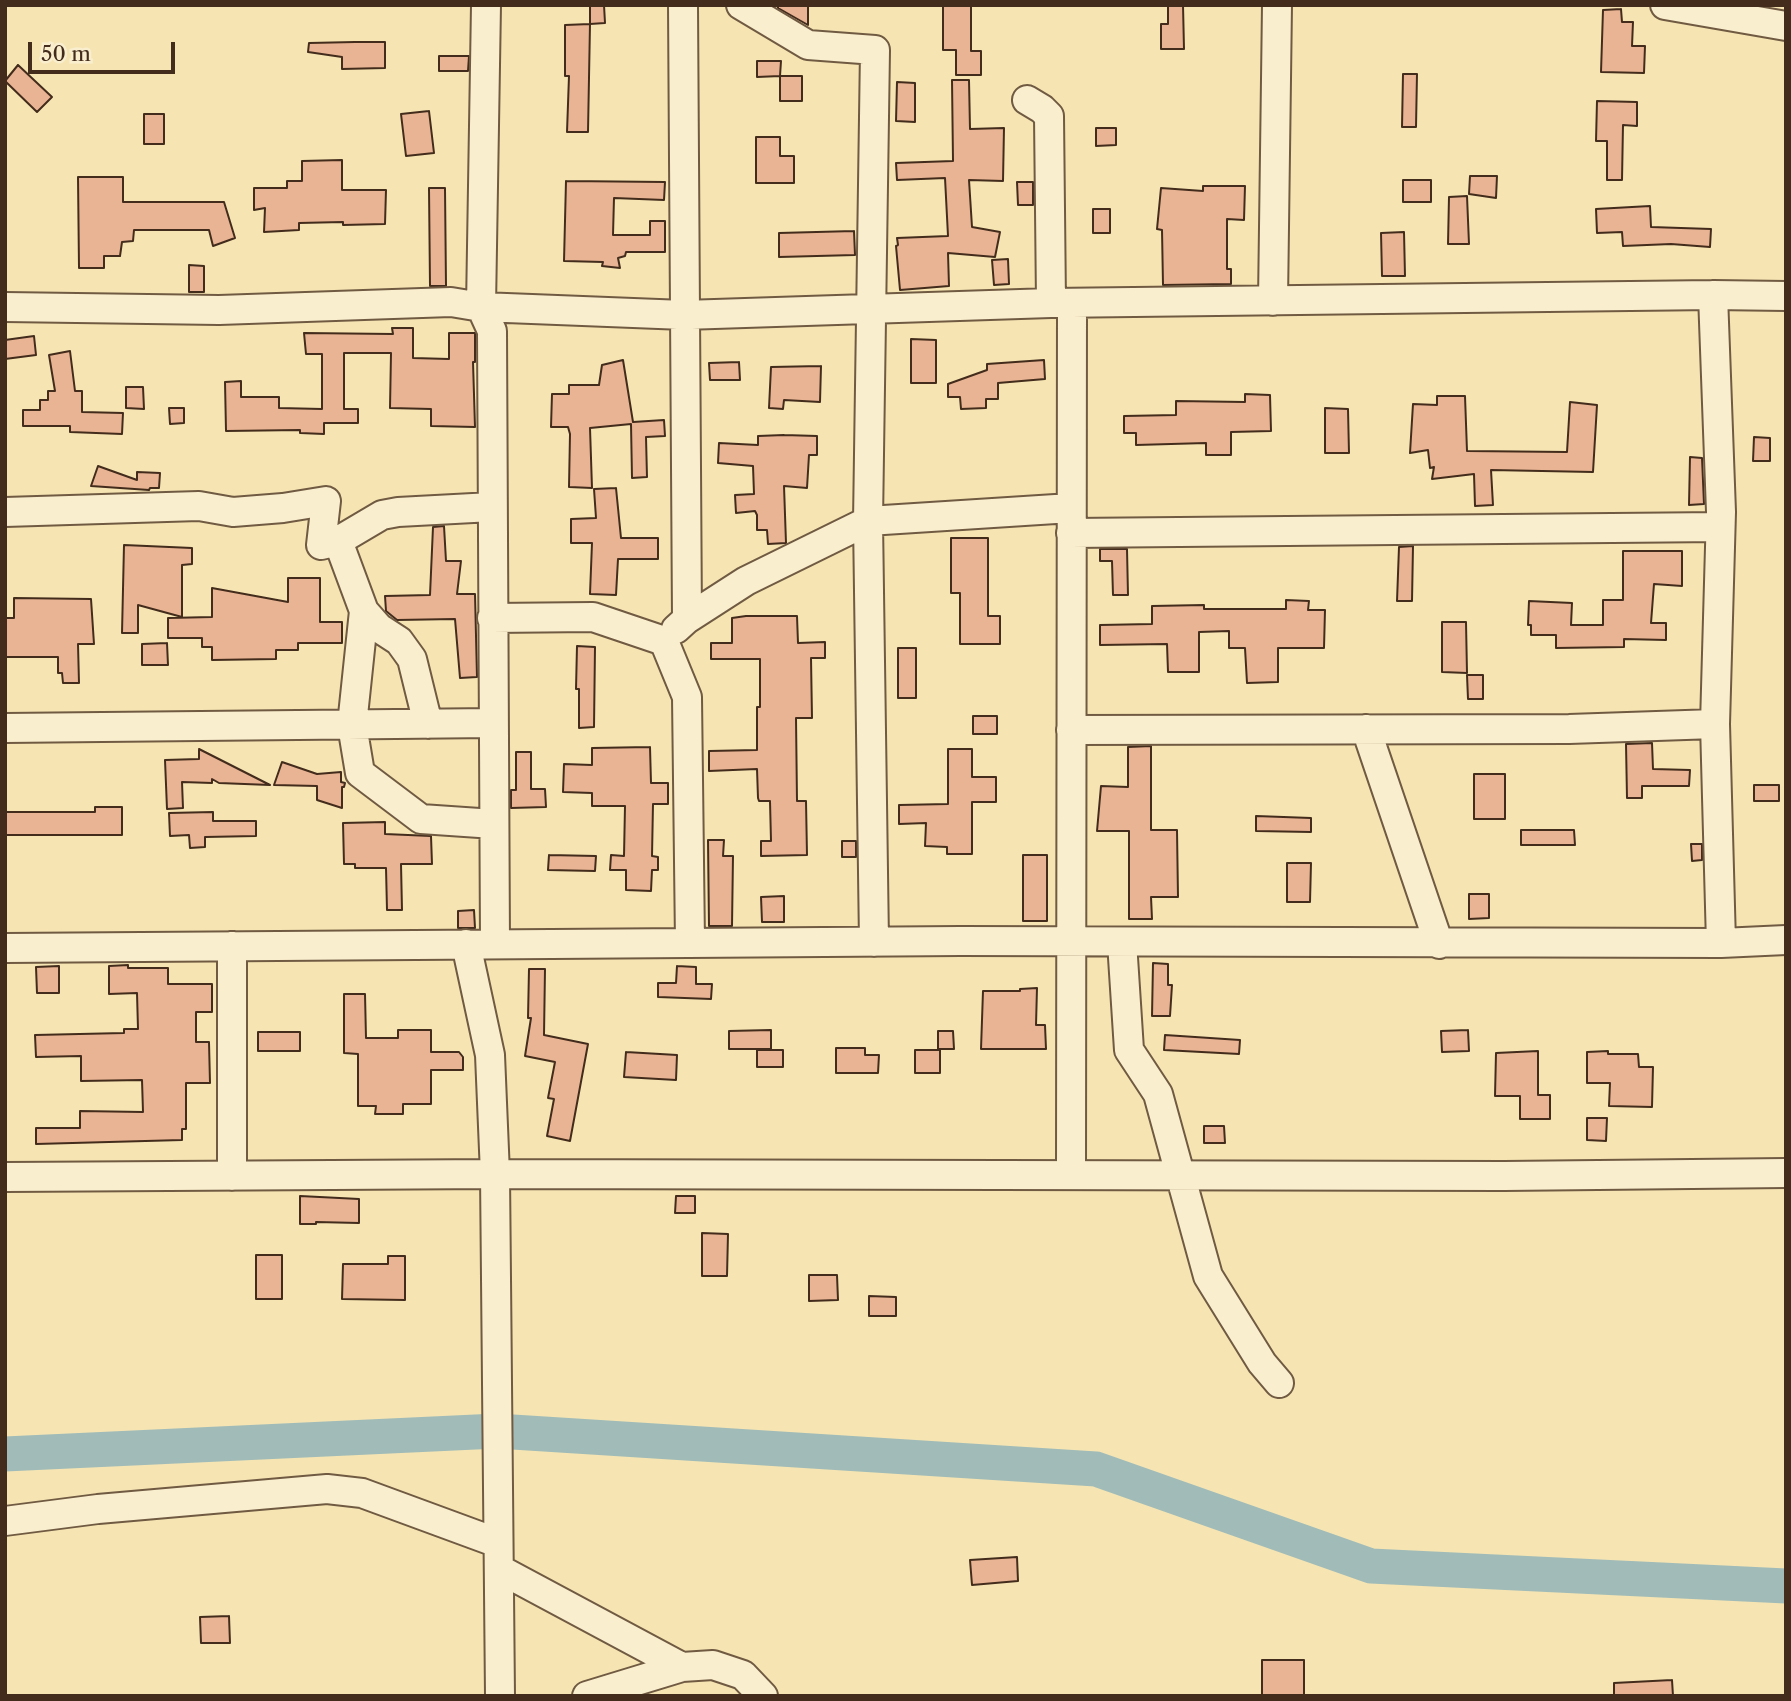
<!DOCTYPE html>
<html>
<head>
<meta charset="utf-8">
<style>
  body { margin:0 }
  #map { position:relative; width:1791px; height:1701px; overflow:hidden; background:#f6e5b3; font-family:"Libre Caslon Text",serif }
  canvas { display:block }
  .frame { position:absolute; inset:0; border:7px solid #432c1c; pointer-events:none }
  .scale { position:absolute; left:28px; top:42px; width:147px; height:32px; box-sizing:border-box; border:4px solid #432c1c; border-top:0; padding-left:9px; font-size:21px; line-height:24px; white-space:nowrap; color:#432c1c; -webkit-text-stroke:5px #f9eece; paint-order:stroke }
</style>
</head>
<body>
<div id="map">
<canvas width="1791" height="1701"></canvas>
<div class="frame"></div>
<div class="scale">50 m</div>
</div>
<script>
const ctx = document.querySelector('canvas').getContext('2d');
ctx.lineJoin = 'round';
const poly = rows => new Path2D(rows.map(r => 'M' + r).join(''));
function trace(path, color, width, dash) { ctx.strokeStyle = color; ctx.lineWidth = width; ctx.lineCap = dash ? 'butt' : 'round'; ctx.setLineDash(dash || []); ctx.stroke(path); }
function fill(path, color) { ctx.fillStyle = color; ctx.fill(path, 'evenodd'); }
trace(poly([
  [5,1454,497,1431,1096,1469,1371,1566,1786,1586]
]), '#a1bcb8', 35);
const building = poly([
  [590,5,604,5,605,23,590,24,590,5],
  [778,5,808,5,808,25,778,8,778,5],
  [943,5,971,5,971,51,981,51,981,75,956,75,956,50,943,50,943,5],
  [1168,5,1183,5,1184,49,1161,49,1161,24,1168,24,1168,5],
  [1621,9,1622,22,1633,22,1632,46,1645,46,1644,73,1601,72,1603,10,1621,9],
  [590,24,588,132,567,132,569,76,565,76,565,25,590,24],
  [355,42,385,42,385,68,342,69,342,57,308,52,309,43,355,42],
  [439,56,469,56,468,71,439,71,439,56],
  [757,61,781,61,780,76,757,77,757,61],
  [18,65,52,97,37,112,5,81,18,65],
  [1403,74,1417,74,1416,127,1402,127,1403,74],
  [780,76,802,76,802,101,780,101,780,76],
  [952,80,969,80,970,129,1004,128,1003,181,969,180,972,227,1000,232,995,257,948,253,949,286,900,290,896,246,898,245,897,238,948,236,945,178,897,180,896,163,953,161,952,80],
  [897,82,915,83,915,122,896,121,897,82],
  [1597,101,1637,102,1637,126,1623,125,1622,180,1607,180,1607,141,1596,141,1597,101],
  [429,111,434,153,406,156,401,114,429,111],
  [144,114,164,114,164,144,144,144,144,114],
  [1096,128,1116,128,1116,145,1096,146,1096,128],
  [756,137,780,137,780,156,794,156,794,183,756,183,756,137],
  [342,160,342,190,386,190,385,224,343,225,343,222,299,223,299,230,264,232,265,208,254,210,254,188,287,188,287,181,302,181,302,161,342,160],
  [1470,176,1497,176,1496,198,1469,194,1470,176],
  [78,177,123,177,123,202,224,202,235,238,213,246,209,230,134,230,133,241,122,242,120,256,104,256,104,268,79,268,78,177],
  [1403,180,1431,180,1431,202,1403,202,1403,180],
  [566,181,665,182,664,200,614,198,613,235,650,235,650,221,665,221,665,252,626,252,625,256,618,258,620,268,602,266,603,262,564,261,566,181],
  [1017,182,1033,182,1033,205,1018,205,1017,182],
  [1203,186,1245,186,1244,220,1227,219,1227,269,1231,269,1231,284,1163,285,1162,230,1157,229,1161,188,1203,191,1203,186],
  [429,188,445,188,446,286,430,286,429,188],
  [1467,196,1469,244,1448,244,1449,197,1467,196],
  [1650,206,1651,227,1711,229,1710,247,1671,244,1623,246,1622,232,1597,233,1596,209,1650,206],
  [1093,209,1110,209,1110,233,1093,233,1093,209],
  [854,231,855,255,779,257,779,233,854,231],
  [1404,232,1405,276,1382,276,1381,233,1404,232],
  [1008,259,1009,284,994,285,992,260,1008,259],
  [189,265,204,266,204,292,189,292,189,265],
  [392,328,413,328,413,358,449,359,449,333,475,333,475,362,473,362,475,427,431,426,431,409,390,408,391,353,344,353,344,409,358,409,358,423,324,423,324,434,300,433,300,430,226,431,225,382,241,381,241,397,279,397,279,408,322,409,322,354,306,354,304,333,393,334,392,328],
  [34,336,36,355,5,359,5,340,34,336],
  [911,339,936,340,936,383,911,383,911,339],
  [70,351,75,391,82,391,82,412,123,413,122,434,70,432,70,426,23,426,23,410,40,410,40,400,48,400,48,391,55,391,49,355,70,351],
  [623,360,633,422,664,420,665,436,646,437,647,477,632,478,631,424,590,428,592,488,569,487,570,434,568,427,551,427,552,394,569,394,569,385,599,385,602,365,623,360],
  [1044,360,1045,379,998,383,998,399,986,399,986,408,961,409,960,397,948,397,948,384,987,370,987,364,1044,360],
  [739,362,740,380,710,380,709,363,739,362],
  [821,366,820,402,784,400,783,409,769,408,771,367,821,366],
  [126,387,143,387,144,409,126,408,126,387],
  [1245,394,1270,395,1271,431,1231,432,1231,455,1206,455,1206,443,1136,445,1136,433,1124,433,1124,416,1176,415,1176,401,1245,402,1245,394],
  [1437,396,1465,396,1467,451,1567,452,1570,402,1597,405,1593,472,1491,470,1493,505,1475,506,1474,474,1432,479,1434,467,1430,468,1428,450,1410,453,1413,404,1437,405,1437,396],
  [169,408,184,408,184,423,170,424,169,408],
  [1325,408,1348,409,1349,453,1325,453,1325,408],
  [784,435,817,436,817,455,809,455,807,488,784,486,786,543,768,544,767,530,757,530,757,515,755,511,736,513,735,495,754,494,753,466,718,463,719,443,758,445,758,436,784,435],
  [1754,437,1770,438,1770,461,1753,461,1754,437],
  [1690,457,1702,458,1704,504,1689,505,1690,457],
  [98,466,137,480,137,472,160,473,159,488,150,488,149,490,91,486,98,466],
  [616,488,621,538,658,538,658,559,618,559,616,595,590,594,592,543,571,543,571,519,596,518,594,489,616,488],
  [444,526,446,561,461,561,457,594,475,594,477,677,460,678,455,619,397,620,386,611,385,596,430,595,433,527,444,526],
  [951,538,988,538,988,616,1000,616,1000,644,960,644,960,593,951,593,951,538],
  [124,545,192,548,192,564,182,565,182,617,138,605,138,633,122,633,124,545],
  [1413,546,1412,601,1397,601,1399,547,1413,546],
  [1100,549,1127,549,1128,595,1113,595,1112,561,1100,561,1100,549],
  [1623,551,1682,551,1682,586,1654,584,1651,623,1666,623,1666,640,1624,639,1624,647,1556,648,1556,635,1531,635,1531,625,1528,625,1529,601,1572,603,1571,625,1603,625,1603,600,1623,600,1623,551],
  [288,578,320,578,320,622,342,622,342,643,298,643,298,650,276,650,276,659,212,660,212,647,202,647,202,638,168,638,168,618,212,617,212,588,288,602,288,578],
  [14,598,91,599,94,644,78,644,79,683,63,683,62,673,58,673,58,657,5,657,5,618,14,618,14,598],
  [1286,600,1309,601,1308,610,1325,610,1324,648,1278,648,1278,682,1247,683,1245,648,1229,648,1229,631,1199,632,1199,672,1168,672,1167,644,1100,645,1100,625,1152,624,1152,606,1204,605,1204,609,1286,609,1286,600],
  [746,616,797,616,798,643,825,642,825,658,811,658,812,718,796,718,797,801,806,801,807,855,761,856,761,841,771,841,770,801,759,801,758,798,757,769,709,771,709,751,757,750,757,707,760,707,760,659,711,659,711,643,732,643,732,618,746,616],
  [1442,622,1466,622,1467,673,1442,672,1442,622],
  [167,643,168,665,142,665,142,644,167,643],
  [577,646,595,647,594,727,579,728,579,689,576,689,577,646],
  [898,648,916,648,916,698,898,698,898,648],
  [1467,675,1483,675,1483,699,1468,699,1467,675],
  [973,716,997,716,997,734,973,734,973,716],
  [1652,743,1653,769,1690,770,1689,786,1642,786,1642,798,1627,798,1626,744,1652,743],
  [1151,746,1151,830,1177,830,1178,897,1151,897,1152,919,1129,919,1129,831,1097,831,1101,786,1128,787,1128,747,1151,746],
  [650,747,651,783,668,783,668,804,653,804,652,856,658,857,658,870,652,870,651,891,626,890,626,870,610,870,611,855,624,856,625,806,592,806,592,793,563,792,564,764,592,765,592,748,650,747],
  [199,749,270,785,219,783,212,779,212,783,182,782,183,808,167,809,165,760,199,759,199,749],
  [948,749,972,749,972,777,996,777,996,802,972,802,972,854,947,854,947,847,925,846,926,823,899,824,899,805,948,804,948,749],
  [516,752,531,752,531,789,545,789,546,807,511,808,511,790,516,790,516,752],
  [282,762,317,774,341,772,341,782,345,783,344,787,342,787,342,808,317,800,317,786,274,785,282,762],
  [1474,774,1505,774,1505,819,1474,819,1474,774],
  [1754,785,1779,785,1779,801,1754,801,1754,785],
  [95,807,122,807,122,835,5,835,5,812,95,812,95,807],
  [213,812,213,821,256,821,256,836,205,837,205,847,190,848,189,835,170,836,169,813,213,812],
  [1256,816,1311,818,1311,832,1256,831,1256,816],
  [385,822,385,834,431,836,432,864,401,864,402,910,387,910,386,868,355,868,355,864,344,864,343,823,385,822],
  [1521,830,1574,830,1575,845,1521,845,1521,830],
  [708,840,724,840,723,856,733,856,732,926,709,926,708,840],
  [842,841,856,841,856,857,842,857,842,841],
  [1691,844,1702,844,1702,860,1692,861,1691,844],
  [549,855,596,856,595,871,548,870,549,855],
  [1023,855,1047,855,1047,921,1023,921,1023,855],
  [1287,863,1311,863,1310,902,1287,902,1287,863],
  [1469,894,1489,894,1489,918,1469,919,1469,894],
  [784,896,784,922,762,922,761,897,784,896],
  [474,910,475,928,458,928,458,911,474,910],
  [1153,963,1168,964,1168,985,1172,985,1170,1016,1152,1016,1153,963],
  [128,965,128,968,168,968,168,984,212,984,212,1012,196,1012,196,1042,209,1042,210,1083,186,1083,186,1129,182,1129,182,1140,36,1144,36,1128,80,1128,80,1111,143,1112,142,1080,81,1081,81,1056,36,1057,35,1035,124,1033,124,1029,138,1029,137,993,109,994,109,966,128,965],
  [59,966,59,993,37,993,36,967,59,966],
  [677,966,696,967,696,984,712,984,711,999,658,997,658,983,676,983,677,966],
  [529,969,545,969,544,1035,588,1044,570,1141,547,1136,554,1099,548,1098,555,1062,525,1056,531,1018,528,1018,529,969],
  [1037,988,1036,1025,1045,1025,1046,1049,981,1049,983,991,1020,991,1020,989,1037,988],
  [344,994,365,994,366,1038,398,1038,398,1030,431,1030,431,1052,459,1052,463,1057,463,1070,431,1070,431,1104,403,1104,403,1114,375,1114,376,1106,358,1106,358,1054,344,1053,344,994],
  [771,1030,771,1049,729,1049,729,1031,771,1030],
  [1468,1030,1469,1051,1442,1052,1441,1031,1468,1030],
  [938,1031,953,1031,954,1049,938,1049,938,1031],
  [258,1032,300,1032,300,1051,258,1051,258,1032],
  [1165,1035,1240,1040,1239,1054,1164,1050,1165,1035],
  [836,1048,865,1048,865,1055,879,1055,878,1073,836,1073,836,1048],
  [757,1050,783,1050,783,1067,757,1067,757,1050],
  [915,1050,940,1050,940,1073,915,1073,915,1050],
  [1538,1051,1538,1095,1550,1095,1550,1119,1520,1119,1520,1096,1495,1096,1496,1053,1538,1051],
  [1608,1051,1608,1054,1638,1054,1639,1067,1653,1067,1652,1107,1609,1106,1610,1083,1587,1083,1587,1052,1608,1051],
  [626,1052,677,1055,676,1080,624,1077,626,1052],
  [1587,1118,1607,1118,1606,1141,1587,1140,1587,1118],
  [1204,1126,1224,1126,1225,1143,1204,1143,1204,1126],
  [300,1196,359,1199,359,1223,316,1222,316,1224,300,1224,300,1196],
  [676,1196,695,1196,695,1213,675,1213,676,1196],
  [702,1233,728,1234,727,1276,702,1276,702,1233],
  [256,1255,282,1255,282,1299,256,1299,256,1255],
  [388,1256,405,1256,405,1300,342,1299,343,1264,388,1264,388,1256],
  [809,1275,837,1275,838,1300,809,1301,809,1275],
  [869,1296,896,1297,896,1316,869,1316,869,1296],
  [1017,1557,1018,1581,972,1585,970,1560,1017,1557],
  [229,1616,230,1643,201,1643,200,1617,229,1616],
  [1262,1660,1304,1660,1304,1696,1262,1696,1262,1660],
  [1672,1680,1673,1696,1614,1696,1614,1683,1672,1680]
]);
fill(building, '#e9b493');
trace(building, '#432c1c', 2);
const minor = poly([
  [486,5,481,307,492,331,495,944],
  [683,5,687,619],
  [741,5,808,45,875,50,868,521,874,942],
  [1665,5,1786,26],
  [1027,100,1042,109,1049,116,1051,303],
  [1713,295,1721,512,1715,724,1721,943],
  [1273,301,1277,5],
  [5,307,219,310,451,302,481,307,684,315,1051,303,1713,295,1786,296],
  [5,512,199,506,233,512,283,508,326,501,321,545,338,541,382,515,398,512,492,507],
  [1071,533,1720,527],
  [338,541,364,611,379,628,399,641,412,659,428,724],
  [364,611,352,725,360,773,421,819,494,824],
  [492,618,593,617,664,641,687,697,690,943],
  [676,629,687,619,746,581,868,521,1071,508],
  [5,728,493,723],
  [1366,729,1439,944],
  [1071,730,1569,729,1715,724],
  [1122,942,1129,1050,1158,1094,1208,1276,1262,1363,1279,1383],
  [466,944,490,1055,495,1174,500,1696],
  [232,946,232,1176],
  [5,948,961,941,1721,943,1786,940],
  [1071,1175,1072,303],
  [5,1177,495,1174,1504,1176,1786,1173],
  [5,1521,98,1509,327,1489,362,1493,498,1543],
  [499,1569,682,1667,713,1665,743,1675,763,1696],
  [587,1696,682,1667]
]);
trace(minor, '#705a42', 32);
trace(minor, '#f9eece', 28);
</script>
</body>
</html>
